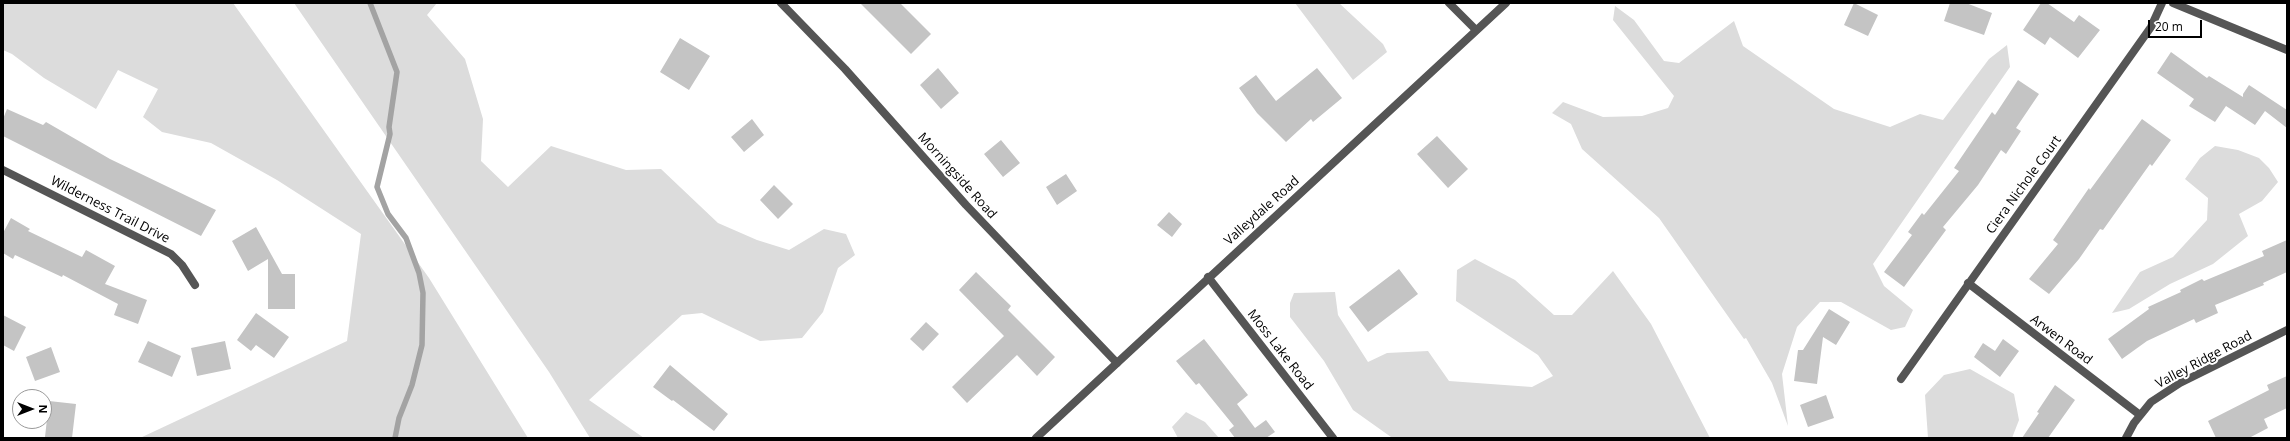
<!DOCTYPE html>
<html>
<head>
<meta charset="utf-8">
<style>
  body { margin:0 }
  #map { position:relative; width:2290px; height:441px; overflow:hidden; background:#fff; font-family:"Open Sans",sans-serif }
  canvas { display:block }
  .frame { position:absolute; inset:0; border:4px solid #000; pointer-events:none }
  .north { position:absolute; left:12px; top:389px; width:40px; height:40px; box-sizing:border-box; background:#fff; border:1px solid #999; border-radius:50%; rotate:90deg; font-size:11px; font-weight:700; line-height:16px; text-align:center; color:#000 }
  .north::after { content:''; display:block; margin:auto; width:14px; height:18px; background:#000; clip-path:polygon(50% 0,100% 100%,50% 72%,0 100%) }
  .scale { position:absolute; left:2148px; top:20px; width:54px; height:18px; box-sizing:border-box; border:2px solid #000; border-top:0; padding-left:5px; font-size:12px; line-height:14px; white-space:nowrap; color:#000; -webkit-text-stroke:3px #fff; paint-order:stroke }
</style>
</head>
<body>
<div id="map">
<canvas width="2290" height="441"></canvas>
<div class="frame"></div>
<div class="north">N</div>
<div class="scale">20 m</div>
</div>
<script>
const ctx = document.querySelector('canvas').getContext('2d');
ctx.lineJoin = 'round';
function fill(path, color) { ctx.fillStyle = color; ctx.fill(path, 'evenodd'); }
const poly = rows => new Path2D(rows.map(r => 'M' + r).join(''));
function trace(path, color, width, dash) { ctx.strokeStyle = color; ctx.lineWidth = width; ctx.lineCap = dash ? 'butt' : 'round'; ctx.setLineDash(dash || []); ctx.stroke(path); }
function label(font, color, halo, rows, align = 'center') {
  ctx.font = font + ' "Open Sans",sans-serif'; ctx.lineWidth = 4; ctx.setLineDash([]); ctx.textBaseline = 'middle'; ctx.strokeStyle = halo; ctx.fillStyle = color; for (const [text, x, y, turn = 0] of rows) {
    ctx.save(); ctx.translate(x, y); ctx.rotate((+turn || 0) * Math.PI / 180); ctx.textAlign = isNaN(turn) ? turn : align; if (halo) ctx.strokeText(text, 0, 0); ctx.fillText(text, 0, 0); ctx.restore();
  }
}
fill(poly([
  [3,3,233,3,429,278,528,438,140,438,347,341,361,234,277,180,211,143,162,132,143,117,158,89,118,70,96,109,44,78,12,54,3,50],
  [294,3,437,3,427,15,465,59,483,119,481,161,508,187,551,146,626,170,661,169,718,223,757,240,789,250,824,229,846,234,855,255,838,268,823,312,802,338,760,341,702,313,682,315,589,400,644,438,590,438,549,372],
  [1295,3,1339,3,1383,44,1387,52,1353,80],
  [1615,6,1634,20,1664,61,1679,63,1734,21,1743,46,1834,109,1890,127,1920,114,1943,120,1989,59,2007,45,2010,67,1873,264,1884,286,1913,310,1905,327,1891,330,1841,302,1820,302,1797,327,1782,374,1788,426,1772,383,1746,338,1744,339,1659,218,1582,149,1571,124,1552,113,1563,102,1603,117,1642,116,1668,108,1674,96,1613,20],
  [2215,146,2238,150,2259,158,2269,168,2278,182,2262,201,2239,214,2248,236,2213,264,2170,284,2129,309,2112,313,2140,272,2173,257,2207,220,2208,198,2185,179,2200,158],
  [1475,259,1515,280,1554,315,1572,315,1613,271,1651,324,1710,438,1391,437,1353,410,1324,361,1290,317,1290,303,1294,293,1335,292,1338,315,1368,362,1387,353,1428,351,1449,381,1532,387,1553,376,1538,355,1456,301,1457,270],
  [1970,369,2014,394,2019,420,2012,438,1928,438,1925,395,1944,375],
  [1186,412,1205,422,1219,438,1178,438,1172,427]
]), '#dcdcdc');
trace(poly([
  [370,3,397,72,389,127,390,134,377,187,388,214,406,238,419,273,423,293,422,345,412,385,399,418,395,438]
]), '#a3a3a3', 5.5);
fill(poly([
  [860,3,900,3,931,34,911,54],
  [1854,3,1878,15,1868,36,1844,25],
  [1950,3,1966,3,1992,13,1984,35,1944,21],
  [2041,3,2047,3,2074,22,2079,15,2100,30,2078,58,2050,37,2045,45,2023,30],
  [680,38,710,56,689,90,660,72],
  [2171,52,2207,78,2209,76,2243,97,2243,94,2249,85,2287,110,2287,128,2265,111,2255,125,2226,106,2215,122,2189,106,2194,99,2157,73],
  [938,68,959,93,941,109,920,85],
  [1317,68,1342,98,1313,122,1311,119,1286,142,1257,113,1239,88,1256,75,1276,101],
  [2018,80,2039,94,2016,128,2021,131,2006,154,2001,150,1978,185,1943,227,1946,230,1904,287,1884,272,1912,235,1908,232,1922,213,1924,215,1959,171,1954,168,1992,112,1995,115],
  [7,109,43,125,46,122,110,159,216,210,201,236,3,136,3,119],
  [752,119,764,135,744,152,731,137],
  [2142,119,2171,140,2152,166,2150,164,2103,230,2100,229,2079,259,2049,294,2029,279,2058,244,2053,240,2089,188,2090,190],
  [1437,136,1468,169,1448,188,1417,154],
  [1001,140,1020,163,1003,177,984,154],
  [1066,174,1077,191,1057,205,1046,187],
  [774,185,793,204,778,219,760,200],
  [1169,212,1182,224,1172,237,1157,225],
  [11,218,30,229,28,231,82,257,86,250,115,266,105,284,147,300,138,324,114,315,118,304,63,275,62,277,15,255,13,259,3,253,3,233],
  [256,227,282,274,295,274,295,309,268,309,268,259,248,271,232,241],
  [2287,240,2287,272,2263,283,2264,285,2215,305,2218,313,2196,323,2194,319,2147,341,2122,359,2108,339,2149,309,2148,307,2181,292,2180,290,2202,279,2204,281,2264,256,2262,251],
  [1399,269,1418,294,1368,332,1349,307],
  [976,272,1011,306,1008,310,1055,357,1037,376,1017,355,967,403,952,387,1004,336,959,290],
  [1829,309,1850,322,1836,345,1823,337,1817,384,1794,381,1798,350,1803,350],
  [256,313,289,337,274,358,256,345,251,351,237,340],
  [3,315,26,327,14,351,3,345],
  [926,322,939,334,923,351,910,339],
  [1204,339,1248,395,1237,404,1255,428,1266,420,1275,432,1266,438,1235,438,1229,430,1234,426,1199,383,1196,385,1176,361],
  [2003,339,2019,351,2000,377,1974,357,1983,343,1995,351],
  [148,341,181,356,172,377,138,362],
  [225,341,231,369,197,376,191,348],
  [51,347,60,372,35,381,26,357],
  [670,365,728,414,714,431,673,400,672,401,653,387],
  [2287,376,2287,408,2264,419,2268,428,2249,438,2216,438,2208,421,2269,390,2267,385],
  [2055,385,2075,400,2048,438,2022,438,2039,413,2037,412],
  [1826,395,1834,418,1808,427,1800,405],
  [49,401,76,404,72,438,45,437]
]), '#c4c4c4');
trace(poly([
  [781,3,845,69,966,205,1117,363],
  [1449,3,1476,30],
  [2173,3,2287,50],
  [3,170,171,254,182,265,195,285],
  [1208,277,1333,438],
  [1968,283,2140,415],
  [1901,379,2151,27,2162,3],
  [2126,438,2134,423,2151,402,2180,383,2287,330]
]), '#555', 8);
trace(poly([
  [1036,438,1506,3]
]), '#555', 8);
label('13px', '#000', '#fff', [
  ["Morningside Road",957,176,48],
  ["Ciera Nichole Court",2024,185,-54],
  ["Wilderness Trail Drive",110,210,27],
  ["Valleydale Road",1262,211,-42],
  ["Arwen Road",2061,340,37],
  ["Moss Lake Road",1280,350,52],
  ["Valley Ridge Road",2204,360,-28]
]);
</script>
</body>
</html>
